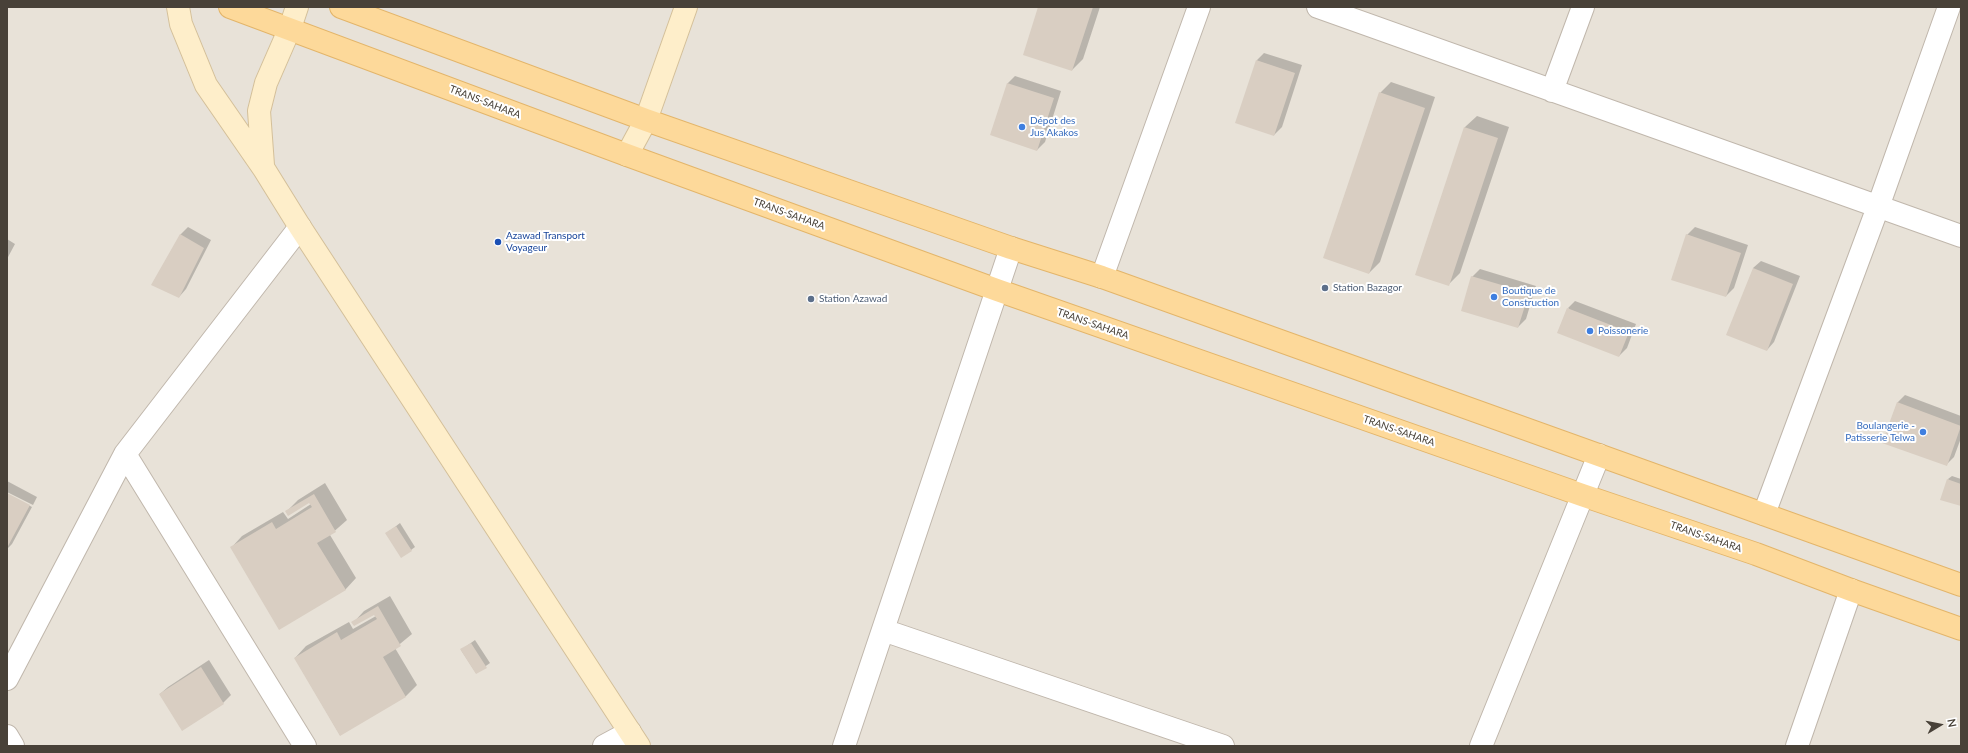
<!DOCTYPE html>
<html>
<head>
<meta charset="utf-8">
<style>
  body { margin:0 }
  #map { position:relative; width:1968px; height:753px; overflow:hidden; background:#f5f0ea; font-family:Lato,sans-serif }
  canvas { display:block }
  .frame { position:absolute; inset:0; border:8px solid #484138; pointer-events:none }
  .north { position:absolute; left:1920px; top:705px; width:40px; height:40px; -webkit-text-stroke:3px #fff; paint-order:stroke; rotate:80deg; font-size:11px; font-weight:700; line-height:16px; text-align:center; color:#484138 }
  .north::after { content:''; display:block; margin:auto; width:14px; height:18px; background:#484138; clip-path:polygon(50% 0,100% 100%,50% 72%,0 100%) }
</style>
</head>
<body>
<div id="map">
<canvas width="1968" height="753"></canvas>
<div class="frame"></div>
<div class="north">N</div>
</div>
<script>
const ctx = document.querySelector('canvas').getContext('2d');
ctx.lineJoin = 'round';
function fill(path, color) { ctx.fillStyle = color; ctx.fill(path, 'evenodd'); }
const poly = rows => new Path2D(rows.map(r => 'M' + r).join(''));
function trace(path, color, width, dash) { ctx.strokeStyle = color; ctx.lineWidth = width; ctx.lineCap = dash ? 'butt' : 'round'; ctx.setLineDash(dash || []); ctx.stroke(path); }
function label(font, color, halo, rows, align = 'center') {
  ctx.font = font + ' Lato,sans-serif'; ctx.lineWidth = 4; ctx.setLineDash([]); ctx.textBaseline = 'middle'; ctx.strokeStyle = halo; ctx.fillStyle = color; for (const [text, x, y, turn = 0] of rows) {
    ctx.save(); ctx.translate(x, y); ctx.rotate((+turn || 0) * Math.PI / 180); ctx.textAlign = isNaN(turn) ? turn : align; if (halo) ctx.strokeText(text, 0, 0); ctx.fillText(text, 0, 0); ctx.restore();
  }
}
fill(poly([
  [7,7,1961,7,1961,746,7,746]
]), '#e8e2d8');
fill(poly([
  [1039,7,1100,7,1083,59,1072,70],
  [1264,53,1302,65,1282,127,1274,135,1257,60],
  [1015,76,1061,91,1045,142,1037,150,1007,84],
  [1391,82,1435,97,1380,262,1369,273,1380,93],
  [1477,116,1509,127,1460,273,1448,285,1417,274,1465,127],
  [188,227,211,240,186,289,179,297,180,235],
  [1695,227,1748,245,1734,288,1726,296,1687,235],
  [7,239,15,244,7,259],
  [1761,261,1800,276,1774,342,1767,350,1753,268],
  [1480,269,1536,286,1526,319,1518,327,1472,277],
  [1575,301,1636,324,1627,348,1619,356,1568,308],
  [1905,395,1961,416,1961,438,1954,457,1946,465,1897,403],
  [1952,476,1961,479,1961,505,1948,479],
  [7,481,37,497,33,505,7,492],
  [325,483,347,520,330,535,356,578,345,590,231,548,242,536,283,512,288,519,311,504,310,501,287,511,298,500],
  [7,494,32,507,12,544,7,549],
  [400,523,415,547,411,550,387,533],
  [390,596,412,634,395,648,417,685,406,696,340,735,295,658,306,646,349,622,353,629,376,616,375,613,353,623,364,611],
  [475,640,490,663,476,673,461,650],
  [209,660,231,695,223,703,160,694,168,687]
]), '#0003');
fill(poly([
  [1038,7,1093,7,1072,71,1023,55],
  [1256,60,1295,73,1274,136,1235,123],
  [1007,83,1054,98,1037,151,990,135],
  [1379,92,1425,108,1369,274,1323,258],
  [1464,127,1498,138,1449,286,1415,275],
  [180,234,204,248,179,298,151,285],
  [1686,234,1741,253,1726,297,1671,280],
  [1753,268,1793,284,1767,351,1726,335],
  [1471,276,1529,293,1518,328,1461,311],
  [1567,308,1629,332,1619,357,1557,333],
  [1897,402,1961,426,1947,466,1882,443],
  [1947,479,1961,484,1961,506,1940,500],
  [7,493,30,505,7,548],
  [314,494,336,532,317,543,346,590,279,630,230,547,272,522,276,529,312,507,309,503,288,516,285,511],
  [396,526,412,551,401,558,385,533],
  [378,606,401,646,383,657,406,697,340,736,294,658,337,632,341,640,377,619,374,615,354,626,351,622],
  [471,643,487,668,476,674,460,649],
  [201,667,224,704,182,731,159,694]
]), '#d9cec2');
const street = poly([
  [1318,7,1961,236],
  [1552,91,1583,7],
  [1102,277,1199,7],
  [125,454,305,746],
  [1764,514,1878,207,1949,7],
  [883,630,1223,746],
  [7,679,125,454,300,227],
  [7,736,13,746],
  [604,746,630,732],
  [844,746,1011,248],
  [1481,746,1599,455],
  [1797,746,1851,590]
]);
const secondary = poly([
  [178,7,181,24,206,85,264,169,300,227,639,746],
  [627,155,646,120,686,7],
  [263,165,259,111,266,83,290,28,297,7]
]);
const primary = poly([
  [230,7,627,155,997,290,1582,495,1756,554,1851,590,1961,629],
  [341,7,646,120,1011,248,1102,277,1961,585]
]);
trace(street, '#c0b7ac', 24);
trace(secondary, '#d4c09a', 24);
trace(primary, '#e3b56a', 24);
trace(street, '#fff', 22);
trace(secondary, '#feeeca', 22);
trace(primary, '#fdd99a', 22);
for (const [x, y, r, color] of [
  [1022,127,4,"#3f7fe0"],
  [498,242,4,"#1a4fb4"],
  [1325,288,4,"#5c6f8a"],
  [1494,297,4,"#3f7fe0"],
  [811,299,4,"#5c6f8a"],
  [1590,331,4,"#3f7fe0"],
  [1923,432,4,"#3f7fe0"]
]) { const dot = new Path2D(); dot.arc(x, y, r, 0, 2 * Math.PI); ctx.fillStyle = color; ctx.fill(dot); trace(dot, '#fff', 1.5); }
label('10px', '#484138', '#fff', [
  ["TRANS-SAHARA",485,102,21],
  ["TRANS-SAHARA",789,214,20],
  ["TRANS-SAHARA",1093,324,19],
  ["TRANS-SAHARA",1399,431,19],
  ["TRANS-SAHARA",1706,537,19]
]);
label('10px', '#366cbe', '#fff', [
  ["Dépot des",1030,121],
  ["Jus Akakos",1030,133],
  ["Boutique de",1502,291],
  ["Construction",1502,303],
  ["Poissonerie",1598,331],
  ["Boulangerie -",1915,426,"right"],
  ["Patisserie Telwa",1915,438,"right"]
], 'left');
label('10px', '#164399', '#fff', [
  ["Azawad Transport",506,236],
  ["Voyageur",506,248]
], 'left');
label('10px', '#4e5e75', '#fff', [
  ["Station Bazagor",1333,288],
  ["Station Azawad",819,299]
], 'left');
</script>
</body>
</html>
